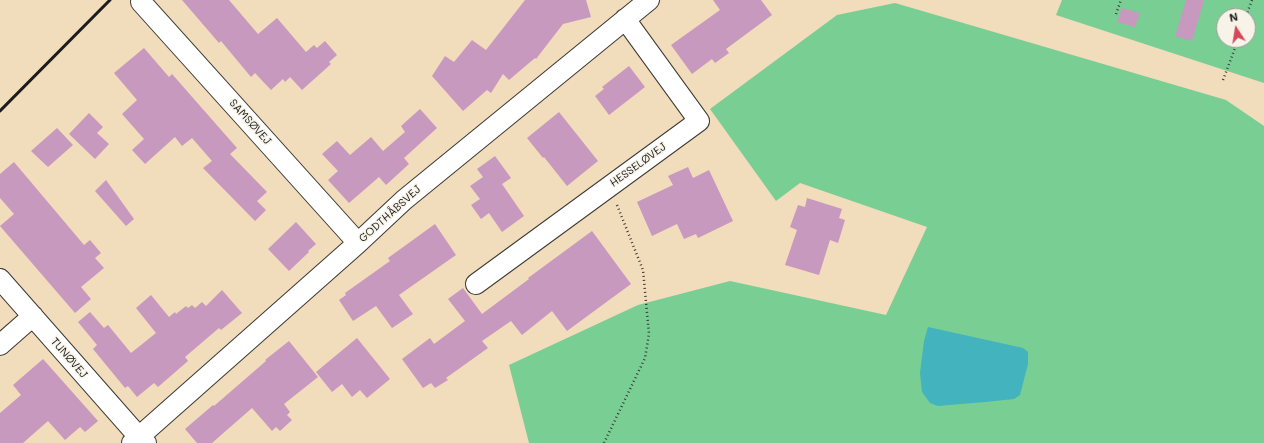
<!DOCTYPE html>
<html>
<head>
<meta charset="utf-8">
<style>
  body { margin:0 }
  #map { position:relative; width:1264px; height:443px; overflow:hidden; background:#f1dcbb; font-family:Mali,sans-serif }
  canvas { display:block }
  .north { position:absolute; left:1216px; top:8px; width:40px; height:40px; box-sizing:border-box; background:#f7f3e8; border:1px solid #9f9d96; border-radius:50%; rotate:348deg; font-size:11px; font-weight:700; line-height:16px; text-align:center; color:#1c1c1c }
  .north::after { content:''; display:block; margin:auto; width:14px; height:18px; background:#d1495b; clip-path:polygon(50% 0,100% 100%,50% 72%,0 100%) }
</style>
</head>
<body>
<div id="map">
<canvas width="1264" height="443"></canvas>
<div class="north">N</div>
</div>
<script>
const ctx = document.querySelector('canvas').getContext('2d');
ctx.lineJoin = 'round';
function fill(path, color) { ctx.fillStyle = color; ctx.fill(path, 'evenodd'); }
const poly = rows => new Path2D(rows.map(r => 'M' + r).join(''));
function trace(path, color, width, dash) { ctx.strokeStyle = color; ctx.lineWidth = width; ctx.lineCap = dash ? 'butt' : 'round'; ctx.setLineDash(dash || []); ctx.stroke(path); }
function label(font, color, halo, rows, align = 'center') {
  ctx.font = font + ' Mali,sans-serif'; ctx.lineWidth = 3; ctx.setLineDash([]); ctx.textBaseline = 'middle'; ctx.strokeStyle = halo; ctx.fillStyle = color; for (const [text, x, y, turn = 0] of rows) {
    ctx.save(); ctx.translate(x, y); ctx.rotate((+turn || 0) * Math.PI / 180); ctx.textAlign = isNaN(turn) ? turn : align; if (halo) ctx.strokeText(text, 0, 0); ctx.fillText(text, 0, 0); ctx.restore();
  }
}
fill(poly([
  [1062,0,1264,0,1264,83,1056,15],
  [1224,16,1248,16,1248,40,1224,40],
  [895,3,1226,100,1264,126,1264,443,529,443,509,365,638,305,730,281,886,315,927,227,800,183,776,201,710,109,837,15]
]), '#78ce93');
fill(poly([
  [928,327,1023,348,1028,352,1028,364,1020,395,1014,399,985,402,938,406,930,403,922,392,920,373,924,341]
]), '#43b3bd');
fill(poly([
  [182,0,229,0,258,34,277,18,306,52,314,45,317,48,325,41,337,55,329,62,331,64,302,90,290,77,285,82,283,79,271,90,255,73,251,77,221,41,219,43],
  [525,0,586,0,591,17,563,24,536,59,535,58,509,80,503,74,491,93,487,90,463,111,432,76,445,56,454,62,472,40,486,50],
  [713,0,761,0,772,15,726,49,729,53,715,63,712,59,692,74,671,45,720,10],
  [1186,0,1204,0,1192,41,1175,36],
  [1122,8,1140,13,1135,27,1117,22],
  [144,48,169,77,172,74,237,148,230,154,267,192,257,201,266,210,255,221,203,168,212,161,192,138,182,146,175,137,145,164,132,150,144,139,122,114,137,100,114,73],
  [629,66,645,87,609,115,595,96,604,89,602,87],
  [420,109,437,128,404,158,409,164,386,185,379,177,349,203,328,180,338,171,322,154,337,141,350,155,371,137,383,151,405,132,401,126],
  [559,112,598,161,567,186,544,157,543,158,527,138],
  [89,113,103,127,97,133,109,144,95,159,69,134],
  [57,128,73,145,48,167,31,151],
  [495,156,511,178,502,184,524,216,502,232,489,213,481,219,471,205,480,199,470,186,483,177,477,169],
  [14,162,84,245,90,240,101,253,95,258,104,268,81,287,91,299,75,313,0,226,14,214,0,198,0,174],
  [688,167,693,178,709,170,733,221,698,238,696,234,684,239,677,224,652,236,637,202,673,185,668,176],
  [106,180,134,219,126,226,95,191],
  [807,198,842,209,839,218,845,220,838,243,830,240,819,275,785,265,797,230,790,227,798,205,805,207],
  [296,222,316,244,308,251,309,252,289,271,268,249],
  [435,224,456,255,399,295,413,314,392,328,376,306,353,321,339,300,346,295,345,293,390,261,388,258],
  [592,231,631,284,567,331,552,311,522,335,511,321,482,341,488,348,446,378,448,380,435,388,431,383,423,388,402,359,430,338,434,344,465,321,448,299,463,288,482,314,529,279,528,278],
  [222,290,242,313,221,330,219,328,185,357,188,361,158,387,154,383,137,397,128,386,125,388,93,349,97,345,78,322,90,312,104,328,108,325,131,353,156,333,136,308,151,295,169,317,175,312,176,314,186,306,188,308,192,305,195,308,202,302,206,306],
  [357,338,390,379,367,398,360,390,352,397,342,384,332,392,316,372],
  [289,341,318,377,284,404,290,412,287,415,292,420,280,431,276,427,272,431,252,408,212,443,197,443,185,429,213,405,214,406,266,361,265,360],
  [43,359,98,421,85,432,80,427,65,440,48,421,23,443,0,443,0,413,21,395,13,385]
]), '#c799bf');
const minor = poly([
  [141,2,358,243],
  [0,279,139,437,146,443],
  [476,284,699,121,625,19],
  [0,345,33,316],
  [132,443,358,243,404,200,649,0]
]);
trace(minor, '#3c3934', 22);
trace(poly([
  [1116,14,1121,0],
  [1246,16,1252,0],
  [1223,80,1238,40],
  [604,443,645,358,649,334,643,270,617,205]
]), '#3c3934', 2.5, [1, 3]);
trace(minor, '#fff', 20);
trace(poly([
  [0,111,110,0]
]), '#1c1c1c', 3);
label('11px', '#1c1c1c', '#f7f3e8', [
  ["SAMSØVEJ",250,122,48],
  ["HESSELØVEJ",638,165,-36],
  ["GODTHÅBSVEJ",390,214,-42],
  ["TUNØVEJ",69,358,49]
]);
</script>
</body>
</html>
